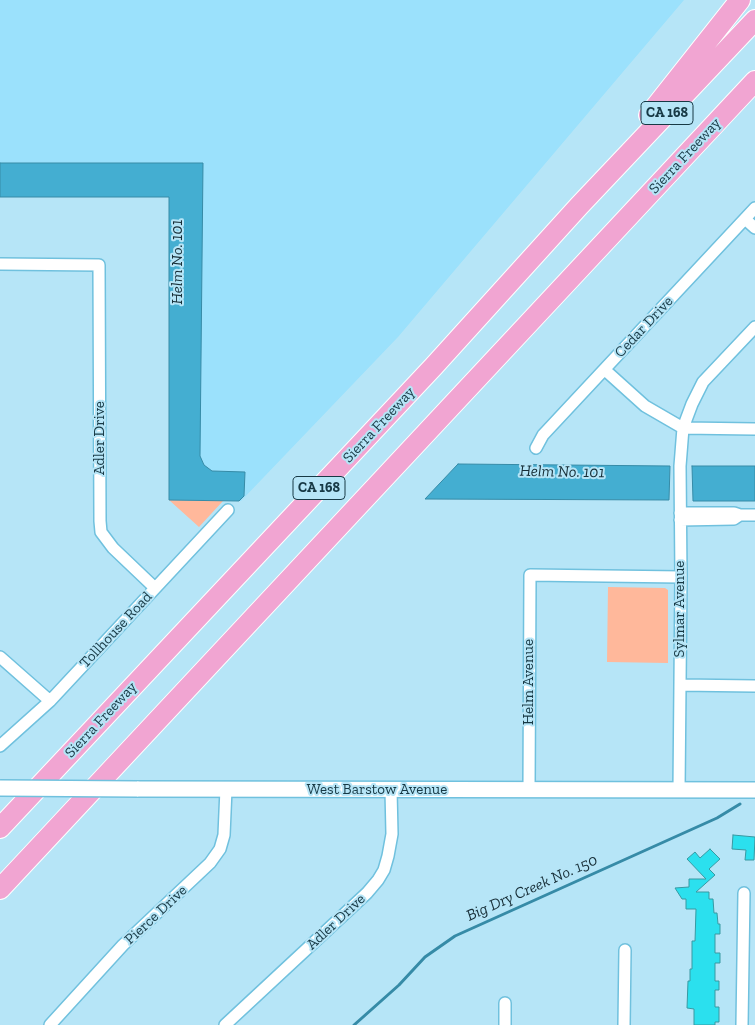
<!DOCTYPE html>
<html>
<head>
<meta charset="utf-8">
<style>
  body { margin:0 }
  canvas { display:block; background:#b6e5f7 }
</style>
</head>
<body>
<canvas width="755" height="1025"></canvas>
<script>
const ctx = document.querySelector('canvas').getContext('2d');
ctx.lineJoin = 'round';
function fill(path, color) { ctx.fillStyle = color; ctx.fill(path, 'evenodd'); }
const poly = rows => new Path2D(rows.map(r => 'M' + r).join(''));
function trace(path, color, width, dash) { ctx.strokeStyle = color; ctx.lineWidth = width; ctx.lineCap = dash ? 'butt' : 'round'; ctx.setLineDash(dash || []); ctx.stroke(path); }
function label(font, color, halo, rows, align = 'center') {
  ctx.font = font + ' "Zilla Slab",serif'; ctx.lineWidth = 4; ctx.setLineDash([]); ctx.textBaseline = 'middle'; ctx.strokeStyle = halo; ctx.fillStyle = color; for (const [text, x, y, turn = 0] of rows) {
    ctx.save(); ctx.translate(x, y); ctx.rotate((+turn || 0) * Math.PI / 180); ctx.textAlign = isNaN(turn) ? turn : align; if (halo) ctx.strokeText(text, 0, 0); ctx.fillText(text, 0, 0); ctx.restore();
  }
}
fill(poly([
  [0,0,684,0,398,337,241,501,224,499,171,498,169,194,0,196]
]), '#9be1fc');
fill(poly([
  [169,500,223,501,199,527],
  [608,587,665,588,668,590,668,663,607,662]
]), '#ffb89b');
const water = poly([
  [0,163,203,163,200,456,204,465,212,471,245,472,244,496,239,501,169,500,169,197,0,197,0,163],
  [458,464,670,466,669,500,425,499,458,464],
  [692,466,755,466,755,501,693,501,692,466]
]);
fill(water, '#44aed1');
trace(water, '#368ba7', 1);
trace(poly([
  [354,1025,399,985,425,957,455,936,717,818,740,804]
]), '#368ba7', 3);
const building = poly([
  [733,835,755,837,754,860,745,860,746,850,732,849,733,835],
  [710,849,720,859,709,869,715,875,696,892,709,892,709,899,713,899,714,913,717,913,718,924,720,924,720,934,715,934,715,953,720,953,720,963,715,963,715,981,719,981,719,990,715,990,715,1007,719,1007,719,1022,715,1022,715,1025,694,1025,694,1009,687,1008,688,981,690,981,690,969,692,969,692,941,695,941,696,909,686,909,686,899,682,899,675,888,689,887,689,879,706,879,687,859,695,852,700,858,710,849]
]);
fill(building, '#2be0ee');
trace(building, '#3899a2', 1);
const street = poly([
  [745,219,755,228],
  [0,264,99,265,100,521,101,532,113,548,155,588],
  [605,370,645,406,683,428,755,429],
  [536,448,543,435,755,208],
  [680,513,734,513,740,515,734,519,680,520],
  [740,515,755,515],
  [0,657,50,701],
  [680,685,755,686],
  [0,746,50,701,228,510],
  [529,790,530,575,681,577],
  [679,790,681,577,680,466,683,428,692,404,703,382,755,327],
  [505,1003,505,1025],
  [50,1025,123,945,210,863,220,849,224,835,226,789],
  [225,1025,367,893,378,880,384,870,388,856,392,834,391,790],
  [624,1025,625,950],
  [742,1025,744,893]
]);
const secondary = poly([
  [137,789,755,790]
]);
const highway = poly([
  [649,115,740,0],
  [0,828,434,366,579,206,755,20],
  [0,889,755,81]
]);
trace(street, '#70c1de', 14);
trace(secondary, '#70c1de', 18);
trace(highway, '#fff', 22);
trace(street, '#fff', 11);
trace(secondary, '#fff', 15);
trace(highway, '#f1a5d2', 20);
const secondaryBridge = poly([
  [0,788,137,789]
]);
trace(secondaryBridge, '#70c1de', 18, []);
trace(secondaryBridge, '#fff', 15);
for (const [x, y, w] of [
  [667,113,52],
  [319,488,52]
]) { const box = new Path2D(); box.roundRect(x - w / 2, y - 11.5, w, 23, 4); ctx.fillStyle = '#b6e5f7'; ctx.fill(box); trace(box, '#173945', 1); }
label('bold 14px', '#173945', null, [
  ["CA 168",667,113],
  ["CA 168",319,488]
]);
label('15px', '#173945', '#b6e5f7', [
  ["Sierra Freeway",685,156,-47],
  ["Cedar Drive",644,327,-47],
  ["Sierra Freeway",379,425,-47],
  ["Adler Drive",100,438,-90],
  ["Sylmar Avenue",680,609,-90],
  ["Tollhouse Road",116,630,-47],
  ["Helm Avenue",529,682,-90],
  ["Sierra Freeway",101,720,-47],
  ["West Barstow Avenue",377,790],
  ["Pierce Drive",156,915,-43],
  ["Adler Drive",336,922,-43]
]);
label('italic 16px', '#172e37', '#b6e5f7', [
  ["Helm No. 101",177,262,-90],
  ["Helm No. 101",562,472,1],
  ["Big Dry Creek No. 150",532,888,-24]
]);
</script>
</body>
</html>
